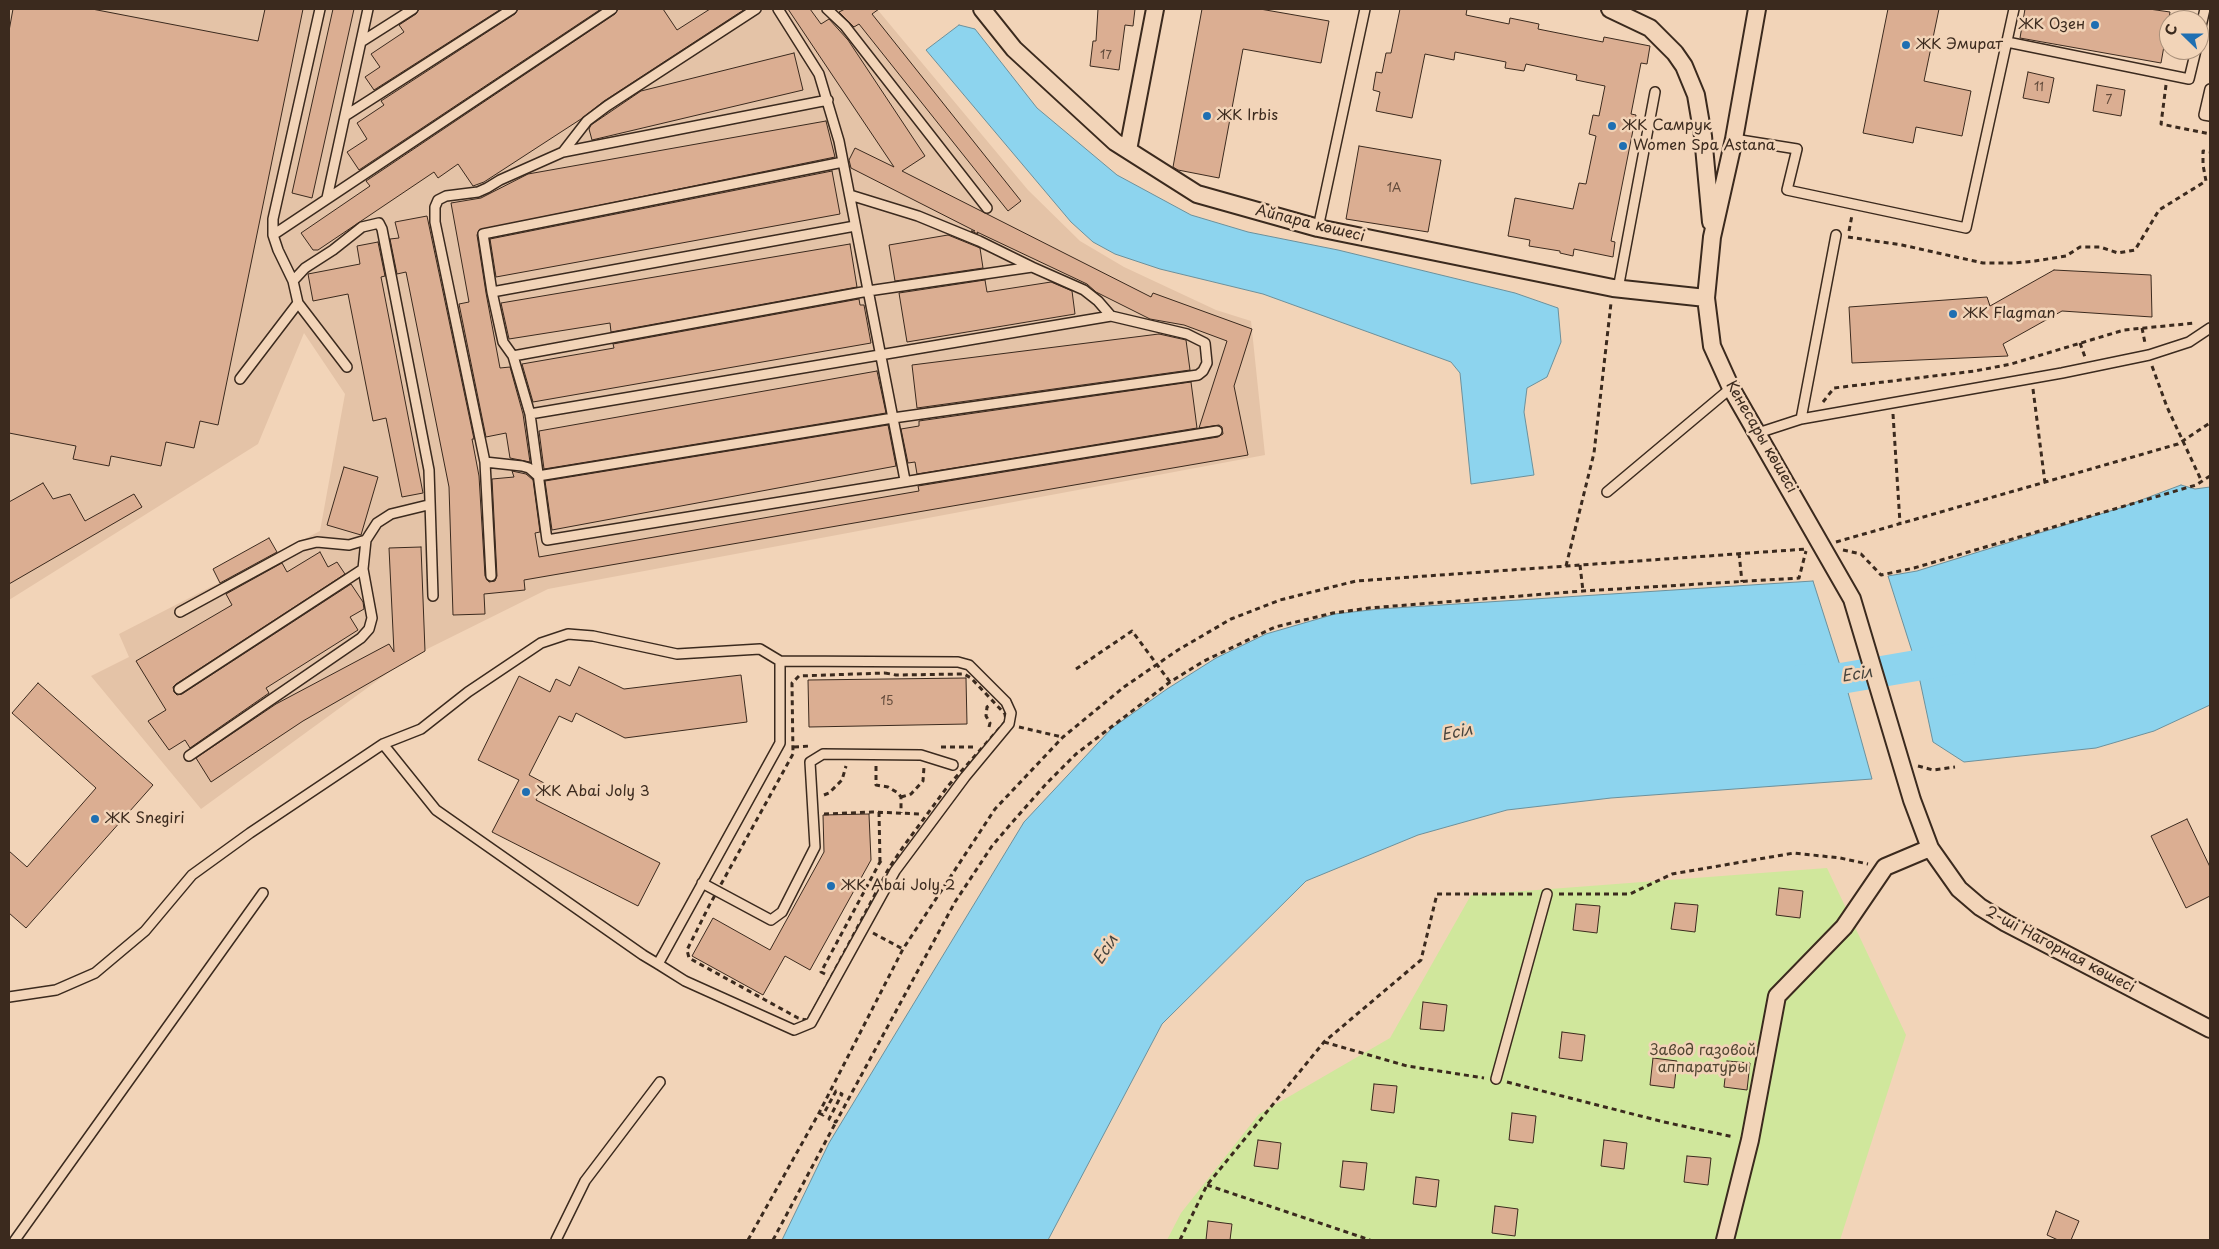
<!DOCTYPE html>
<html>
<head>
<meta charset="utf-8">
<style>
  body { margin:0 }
  #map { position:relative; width:2219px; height:1249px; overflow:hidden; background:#f2d4b8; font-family:"Playpen Sans",sans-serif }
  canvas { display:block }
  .frame { position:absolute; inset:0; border:10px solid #3b2a1e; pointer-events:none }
  .north { position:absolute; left:2159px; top:10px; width:50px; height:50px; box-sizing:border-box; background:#f2d4b8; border:1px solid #a9907a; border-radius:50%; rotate:292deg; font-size:14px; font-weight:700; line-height:20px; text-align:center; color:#3b2a1e }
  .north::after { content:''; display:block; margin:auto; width:18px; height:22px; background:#1f6fb2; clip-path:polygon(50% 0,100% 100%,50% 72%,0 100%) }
</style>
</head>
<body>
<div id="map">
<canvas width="2219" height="1249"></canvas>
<div class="frame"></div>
<div class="north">С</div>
</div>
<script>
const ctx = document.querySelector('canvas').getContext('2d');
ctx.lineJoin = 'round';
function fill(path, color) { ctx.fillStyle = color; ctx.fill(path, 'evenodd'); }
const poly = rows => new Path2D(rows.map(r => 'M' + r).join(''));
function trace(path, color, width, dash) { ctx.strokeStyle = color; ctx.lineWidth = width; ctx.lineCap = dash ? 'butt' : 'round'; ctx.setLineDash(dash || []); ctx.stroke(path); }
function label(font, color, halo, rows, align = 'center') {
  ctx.font = font + ' "Playpen Sans",sans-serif'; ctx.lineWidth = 5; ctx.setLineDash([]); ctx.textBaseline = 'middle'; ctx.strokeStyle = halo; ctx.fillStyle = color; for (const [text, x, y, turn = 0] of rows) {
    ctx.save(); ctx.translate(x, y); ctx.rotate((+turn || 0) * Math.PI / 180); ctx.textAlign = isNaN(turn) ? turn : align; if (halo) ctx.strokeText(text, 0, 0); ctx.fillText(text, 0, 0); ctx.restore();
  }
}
fill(poly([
  [9,9,877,9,1028,190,1080,241,1124,267,1216,310,1251,321,1265,455,548,589,407,659,201,809,91,676,129,657,119,634,320,531,345,394,304,333,258,444,9,600]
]), '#e4c3a7');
fill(poly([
  [1827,868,1906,1035,1840,1240,1167,1240,1181,1213,1259,1114,1390,1038,1471,895]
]), '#d0e79c');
const water = poly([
  [959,25,975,29,1037,108,1117,175,1191,215,1248,232,1338,250,1515,293,1558,308,1561,342,1547,377,1527,388,1524,412,1534,475,1471,484,1460,373,1451,362,1263,294,1160,269,1115,254,1093,242,1071,222,926,50,959,25],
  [2181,485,2195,489,2210,487,2210,705,2154,731,2096,748,1964,762,1933,742,1917,667,1888,576,1917,571,2120,508,2181,485],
  [1813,581,1844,678,1872,779,1611,798,1507,810,1418,835,1306,881,1162,1024,1048,1240,782,1240,829,1143,1024,822,1112,728,1167,689,1216,658,1266,634,1335,614,1379,609,1813,581]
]);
fill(water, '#8dd4ee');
trace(water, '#6c909b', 1);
trace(poly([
  [1802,680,1844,678,1960,658]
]), '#8dd4ee', 31);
const building = poly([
  [13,9,92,9,258,41,265,9,303,9,218,425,200,421,194,448,166,442,161,466,111,456,109,466,73,459,76,446,9,433,9,31,13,9],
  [333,9,354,9,312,198,292,193,333,9],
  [419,9,501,9,374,90,365,77,380,67,371,54,404,32,399,25,416,14,419,9],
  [518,9,601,9,359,170,347,152,367,139,357,123,384,105,381,101,515,14,518,9],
  [618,9,663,9,677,30,710,9,745,9,604,101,581,119,484,182,473,186,458,164,438,178,434,172,318,250,313,250,301,233,370,186,366,181,615,14,618,9],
  [788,9,810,9,821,24,829,19,848,40,925,156,902,171,1151,297,1153,293,1252,329,1234,386,1248,455,524,580,525,590,484,594,485,614,453,615,449,487,406,272,397,274,390,239,399,238,395,222,427,216,474,439,472,439,479,476,485,576,489,582,495,581,497,576,492,479,514,477,512,471,526,474,533,480,540,532,535,533,539,557,919,491,918,486,1218,437,1223,434,1222,427,1219,425,1199,428,1227,341,1184,325,1150,319,1096,292,1087,284,977,232,978,234,971,231,975,231,851,168,849,160,855,148,894,167,788,9],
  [845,9,879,9,872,14,1021,201,1008,211,859,24,854,27,839,12,845,9],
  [1098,9,1135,9,1133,26,1125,25,1119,70,1090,66,1093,41,1096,41,1098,9],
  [1202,9,1260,9,1329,21,1321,63,1243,49,1219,178,1178,170,1173,167,1202,9],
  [1400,9,1467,9,1466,15,1509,24,1510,18,1539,24,1538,29,1603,42,1604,37,1650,46,1647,64,1641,63,1631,114,1636,115,1611,241,1615,242,1613,257,1574,249,1573,256,1560,253,1560,251,1529,246,1530,240,1508,236,1515,198,1573,209,1579,183,1586,184,1596,136,1589,134,1593,115,1599,116,1605,86,1576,80,1577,75,1526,64,1524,71,1505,68,1506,62,1455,52,1454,60,1425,54,1412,118,1376,111,1380,92,1373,90,1376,72,1382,73,1386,53,1391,53,1400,9],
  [1888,9,1939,9,1924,81,1971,91,1962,136,1916,127,1913,143,1863,133,1888,9],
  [2025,9,2149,9,2170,12,2161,63,2020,38,2025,9],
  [794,53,803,90,592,140,589,129,591,125,641,91,794,53],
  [2028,72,2054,78,2049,103,2023,98,2028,72],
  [2097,85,2125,90,2121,116,2093,111,2097,85],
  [826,121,835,157,479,230,477,235,486,293,500,368,510,367,523,414,530,462,510,458,506,433,486,437,459,304,469,302,451,203,481,198,528,174,826,121],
  [1359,146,1441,160,1428,232,1346,219,1359,146],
  [832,171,840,214,496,277,490,239,832,171],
  [948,235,980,248,983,268,895,281,889,245,948,235],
  [378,242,385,276,381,277,423,493,402,497,386,418,373,421,348,294,313,301,308,274,360,264,357,246,378,242],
  [850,244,857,287,611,332,610,323,509,339,501,303,850,244],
  [2054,270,2151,275,2152,317,2062,311,2003,344,2008,356,1852,363,1849,307,1987,297,1990,306,2054,270],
  [985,280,987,292,1051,282,1072,291,1075,314,907,342,899,293,985,280],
  [859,299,860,305,864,305,871,343,533,402,522,364,614,348,613,344,859,299],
  [1159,334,1186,340,1190,370,917,408,912,365,1159,334],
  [877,371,886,413,544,469,539,431,877,371],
  [1191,382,1197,428,917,474,915,462,908,463,901,429,919,426,919,421,1191,382],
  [888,425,896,466,552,530,545,481,888,425],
  [344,467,378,477,361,535,327,525,344,467],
  [43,483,53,499,70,494,85,521,134,494,142,507,9,584,9,502,43,483],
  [269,538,277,552,220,583,213,569,269,538],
  [421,547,425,651,303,721,211,782,196,758,276,704,389,644,394,652,389,548,421,547],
  [320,552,328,567,337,562,345,574,176,684,173,687,174,692,177,695,182,694,351,584,363,602,364,609,350,617,358,630,266,688,269,693,190,748,185,740,169,750,148,721,166,710,136,661,232,605,226,594,282,563,287,572,320,552],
  [579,667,624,689,741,675,747,722,625,738,576,713,572,722,559,716,529,775,544,783,536,800,660,863,638,906,492,832,519,780,478,760,519,676,550,692,556,679,570,686,579,667],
  [966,678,967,724,809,727,808,680,966,678],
  [38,683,153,785,26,928,9,913,9,851,27,867,96,788,12,713,38,683],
  [869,814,871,860,810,970,785,956,763,995,692,956,713,918,770,950,824,852,823,815,869,814],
  [2187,819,2210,867,2210,896,2186,908,2151,836,2187,819],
  [1779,888,1803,891,1800,918,1776,915,1779,888],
  [1675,903,1698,905,1695,932,1671,929,1675,903],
  [1576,904,1600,906,1597,933,1573,930,1576,904],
  [1423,1002,1447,1005,1444,1031,1420,1029,1423,1002],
  [1562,1032,1585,1035,1582,1061,1559,1058,1562,1032],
  [1653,1058,1677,1061,1674,1088,1650,1085,1653,1058],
  [1727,1061,1750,1063,1747,1090,1724,1087,1727,1061],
  [1374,1084,1397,1086,1394,1113,1371,1110,1374,1084],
  [1512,1113,1536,1116,1533,1143,1509,1140,1512,1113],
  [1258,1140,1281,1143,1278,1169,1254,1166,1258,1140],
  [1604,1140,1627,1143,1624,1169,1601,1166,1604,1140],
  [1687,1156,1711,1158,1708,1185,1684,1182,1687,1156],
  [1343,1161,1367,1163,1364,1190,1340,1187,1343,1161],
  [1416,1177,1439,1180,1436,1207,1413,1204,1416,1177],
  [1495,1206,1518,1209,1515,1236,1492,1233,1495,1206],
  [2056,1211,2079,1221,2071,1240,2058,1240,2047,1235,2056,1211],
  [1208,1221,1232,1224,1230,1240,1206,1240,1208,1221]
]);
fill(building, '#dbae92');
trace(building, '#3b2a1e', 1);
const service = poly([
  [778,9,819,74,839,141,905,480],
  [827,9,845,26,987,208],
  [2199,35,2205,9],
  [361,42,413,9],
  [2007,42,2189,79,2196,50],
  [2210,89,2204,115,2210,116],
  [345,116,512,9],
  [1734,139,1797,149,1787,190,1966,228,2014,9],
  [563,152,587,121,607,106,756,9],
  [850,195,918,216,979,241,1032,267],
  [327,198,368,9],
  [855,226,492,292,503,342,513,356,530,414,547,540,1217,431],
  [1318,228,1365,9],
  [273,235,612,9],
  [293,281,305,268,333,250,362,227,379,223,382,229,429,470,433,596],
  [1618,289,1655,92],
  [492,292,483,234,843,162],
  [298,303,347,367],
  [513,356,868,291,1032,267,1084,290,1098,301,1111,316],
  [240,379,298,303,293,281,278,250,273,235,273,219,320,9],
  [530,414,1111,316,1187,334,1205,343,1207,363,1203,371,1198,375,893,418,538,476],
  [1801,419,1836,235],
  [1758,433,1801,419,2062,373,2149,355,2189,342,2210,328],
  [485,462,522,466,529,468,538,476],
  [1607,492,1731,388],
  [491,576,485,462,435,222,435,207,438,200,446,196,478,192,487,188,500,180,563,152,828,100],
  [180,612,301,546,317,542,349,545,366,540],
  [179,689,363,569],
  [383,744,436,810,643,955,658,964,685,981,794,1030,811,1023,895,871,965,777,1009,724,1011,713,1006,702,969,665,958,662,780,661,780,743,658,964],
  [189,756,361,638,369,629,372,618,363,569,366,540,377,523,391,514,428,505],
  [702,883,771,920,782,912,815,847,810,762,823,754,921,755,953,765],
  [9,997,56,990,95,973,145,931,192,875,250,833,383,744,421,729,468,692,541,643,568,634,593,636,677,654,760,649,780,661],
  [1496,1079,1547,894],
  [15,1240,263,893],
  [556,1240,585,1181,660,1082]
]);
const minor = poly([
  [982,9,1014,49,1115,142,1197,194,1318,228,1613,288,1706,298],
  [1610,9,1650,28,1675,53,1684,66,1696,95,1703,136,1711,222],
  [1757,9,1734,139,1712,237,1706,298,1712,346,1731,388,1852,599,1912,800,1930,848,1959,889,1980,907,2006,923,2210,1029],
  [1128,150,1155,9],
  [1725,1240,1750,1140,1777,996,1844,927,1885,867,1930,848]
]);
trace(service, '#3b2a1e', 12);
trace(minor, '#3b2a1e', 20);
trace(poly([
  [2166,85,2161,124,2210,134],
  [1849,231,1852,215],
  [1848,237,1902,245,1983,263,2014,263,2035,261,2066,256,2080,247,2100,247,2118,253,2135,250,2159,210,2206,181,2203,165,2203,151,2210,152],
  [2142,328,2145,343],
  [2080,343,2085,357],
  [2152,366,2167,407,2202,482],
  [2033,389,2045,483],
  [1823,402,1834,388,1975,371,2011,364,2124,330,2195,323],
  [1893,414,1900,523],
  [1836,542,2178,444,2210,423],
  [1843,550,1861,554,1881,575,1914,568,2196,485,2210,476],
  [1739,553,1742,582],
  [1580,565,1583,591],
  [1566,566,1594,453,1611,303],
  [1076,669,1132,631,1170,682],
  [885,673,896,675,964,674,971,678,1005,714,1006,721,948,786,903,847,889,868,812,1013,806,1020,798,1018,689,958,687,950,709,906,793,754,792,683,799,676,885,673],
  [989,727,990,723,986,716,987,707,991,704],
  [1019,727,1062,737],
  [794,747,810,746],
  [941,747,974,747],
  [876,766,876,785,888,787,898,793,901,797,901,813],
  [1918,766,1933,770,1955,767],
  [824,795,829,793,842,780,846,766],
  [901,797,911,794,923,781,924,767],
  [879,812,880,862],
  [824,814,872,812,922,814],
  [1559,894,1630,894,1672,874,1794,853,1840,858,1868,864],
  [873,933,903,949],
  [825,974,821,972,880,862,884,865],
  [1324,1042,1407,1066,1484,1078],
  [1507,1082,1664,1122,1734,1137],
  [819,1113,823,1115,836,1091,842,1094,829,1119,836,1122,955,902,992,846,1009,826,1047,783,1076,754,1170,682,1204,661,1275,627,1333,613,1369,608,1583,591,1799,578,1806,551],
  [1207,1185,1370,1240],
  [748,1240,819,1113,903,949,995,809,1063,737,1124,687,1178,650,1231,619,1280,600,1356,581,1806,549],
  [773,1240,836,1122],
  [1180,1240,1207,1185,1324,1042,1421,960,1437,894,1535,894]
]), '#3b2a1e', 3, [5, 4]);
trace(service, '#f2d4b8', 9);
trace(minor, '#f2d4b8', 16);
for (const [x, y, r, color] of [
  [2095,25,5,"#1f6fb2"],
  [1906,45,5,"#1f6fb2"],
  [1207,116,5,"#1f6fb2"],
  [1612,126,5,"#1f6fb2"],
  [1623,146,5,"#1f6fb2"],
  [1953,314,5,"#1f6fb2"],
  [526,792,5,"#1f6fb2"],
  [95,819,5,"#1f6fb2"],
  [831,886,5,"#1f6fb2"]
]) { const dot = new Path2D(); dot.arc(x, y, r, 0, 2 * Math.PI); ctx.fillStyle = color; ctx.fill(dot); trace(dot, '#f2d4b8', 2); }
label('12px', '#634b3b', null, [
  ["17",1106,56],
  ["11",2039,88],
  ["7",2109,101],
  ["1А",1394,189],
  ["15",887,702]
]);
label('15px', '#3b2a1e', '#f2d4b8', [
  ["ЖК Озен",2085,25,"right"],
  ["ЖК Эмират",1916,45],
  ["ЖК Irbis",1217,116],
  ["ЖК Самрук",1622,126],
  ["Women Spa Astana",1633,146],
  ["ЖК Flagman",1963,314],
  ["ЖК Abai Joly 3",536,792],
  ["ЖК Snegiri",105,819],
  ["ЖК Abai Joly 2",841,886]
], 'left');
label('15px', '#3b2a1e', '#f2d4b8', [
  ["Айпара көшесі",1310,224,14],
  ["Кенесары көшесі",1761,437,60],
  ["2-ші Нагорная көшесі",2060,950,28]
]);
label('15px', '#514631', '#f2d4b8', [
  ["Завод газовой",1703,1051],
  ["аппаратуры",1703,1068]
]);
label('italic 16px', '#47443d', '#f2d4b8', [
  ["Есіл",1857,675,-9],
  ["Есіл",1457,733,-11],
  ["Есіл",1106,950,-57]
]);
</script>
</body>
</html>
